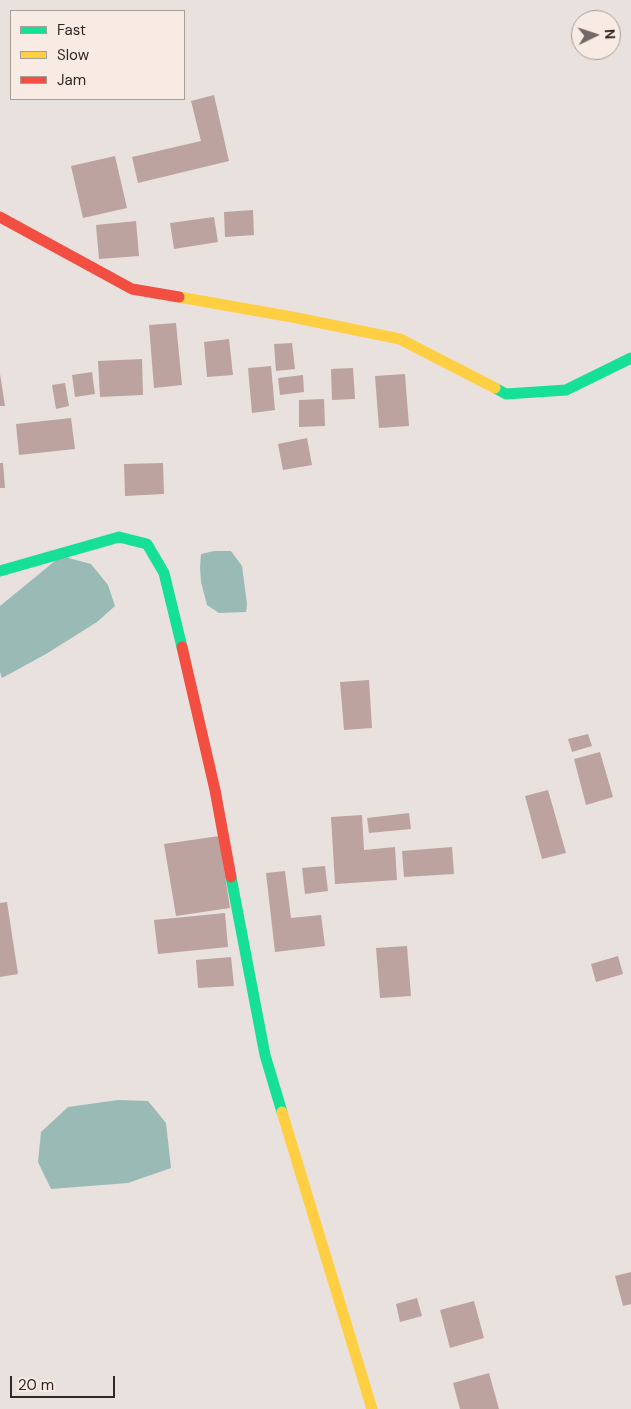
<!DOCTYPE html>
<html>
<head>
<meta charset="utf-8">
<style>
  body { margin:0 }
  #map { position:relative; width:631px; height:1409px; overflow:hidden; background:#e9e1dd; font-family:"DM Sans",sans-serif }
  canvas { display:block }
  .legend { position:absolute; left:10px; top:10px; width:175px; height:90px; box-sizing:border-box; background:#f7ebe3; border:1px solid #a89d97; margin:0; padding:6px 9px; list-style:none; font-size:15px; color:#322725 }
  .legend li { display:flex; align-items:center; gap:10px; height:25px }
  .legend b { width:25px; border:1px solid #a89d97 }
  .north { position:absolute; left:571px; top:10px; width:50px; height:50px; box-sizing:border-box; background:#f7ebe3; border:1px solid #a89d97; border-radius:50%; rotate:86deg; font-size:14px; font-weight:700; line-height:20px; text-align:center; color:#322725 }
  .north::after { content:''; display:block; margin:auto; width:18px; height:22px; background:#726865; clip-path:polygon(50% 0,100% 100%,50% 72%,0 100%) }
  .scale { position:absolute; left:10px; top:1376px; width:105px; height:22px; box-sizing:border-box; border:2px solid #322725; border-top:0; padding-left:6px; font-size:15px; line-height:18px; white-space:nowrap; color:#322725; -webkit-text-stroke:4px #f7ebe3; paint-order:stroke }
</style>
</head>
<body>
<div id="map">
<canvas width="631" height="1409"></canvas>
<ul class="legend">
<li><b style="height:6px;background:#16e098"></b>Fast</li>
<li><b style="height:6px;background:#ffcf43"></b>Slow</li>
<li><b style="height:6px;background:#f24e42"></b>Jam</li>
</ul>
<div class="north">N</div>
<div class="scale">20 m</div>
</div>
<script>
const ctx = document.querySelector('canvas').getContext('2d');
ctx.lineJoin = 'round';
function fill(path, color) { ctx.fillStyle = color; ctx.fill(path, 'evenodd'); }
const poly = rows => new Path2D(rows.map(r => 'M' + r).join(''));
function trace(path, color, width, dash) { ctx.strokeStyle = color; ctx.lineWidth = width; ctx.lineCap = dash ? 'butt' : 'round'; ctx.setLineDash(dash || []); ctx.stroke(path); }
fill(poly([
  [214,551,231,551,242,566,247,604,246,612,219,613,207,605,201,582,200,567,201,554],
  [61,556,91,564,108,585,115,606,97,622,46,654,2,678,0,672,0,606],
  [118,1100,148,1101,166,1123,171,1168,128,1183,51,1189,38,1162,41,1132,68,1107]
]), '#9abab5');
fill(poly([
  [214,95,229,161,138,183,132,157,201,141,191,101],
  [115,156,127,208,83,218,71,166],
  [253,210,254,235,225,237,224,212],
  [214,217,218,242,174,249,170,223],
  [136,221,139,256,99,259,96,225],
  [176,323,182,385,154,388,149,325],
  [229,339,233,375,207,377,204,342],
  [292,343,295,369,276,371,274,344],
  [142,359,143,395,100,397,98,361],
  [271,366,275,410,252,413,248,368],
  [353,368,355,399,332,400,331,369],
  [92,372,95,394,75,397,72,375],
  [0,374,5,406,0,406],
  [405,374,409,426,379,428,375,376],
  [303,375,304,392,280,395,278,378],
  [65,383,69,406,56,409,52,385],
  [324,399,325,426,299,427,299,400],
  [71,418,75,449,19,455,16,424],
  [307,438,312,465,283,470,278,444],
  [0,463,3,463,5,488,0,488],
  [163,463,164,494,125,496,124,464],
  [369,680,372,728,344,730,340,682],
  [588,734,592,746,572,752,568,739],
  [600,752,613,797,586,805,574,759],
  [548,790,566,853,542,859,525,796],
  [409,813,411,829,369,833,367,818],
  [362,815,364,850,395,847,397,880,335,884,331,817],
  [219,836,230,908,176,916,164,844],
  [452,847,454,874,404,877,402,851],
  [325,866,328,891,305,894,302,868],
  [285,871,291,918,321,915,325,946,275,952,266,873],
  [7,902,18,974,0,977,0,903],
  [225,913,228,947,158,954,154,920],
  [407,946,411,996,380,998,376,948],
  [618,956,623,974,596,982,591,964],
  [231,957,234,986,198,988,196,960],
  [631,1272,631,1304,623,1306,615,1276],
  [417,1298,422,1316,400,1322,396,1304],
  [474,1301,484,1338,450,1348,440,1310],
  [489,1373,499,1409,460,1409,453,1383]
]), '#bca39f');
trace(poly([
  [495,388,506,394,566,390,631,358],
  [0,571,119,537,147,544,164,573,182,647],
  [231,877,265,1055,282,1112]
]), '#16e098', 11);
trace(poly([
  [179,297,292,317,400,339,495,388],
  [282,1112,372,1409]
]), '#ffcf43', 11);
trace(poly([
  [0,217,132,289,179,297],
  [182,647,215,790,231,877]
]), '#f24e42', 11);
</script>
</body>
</html>
